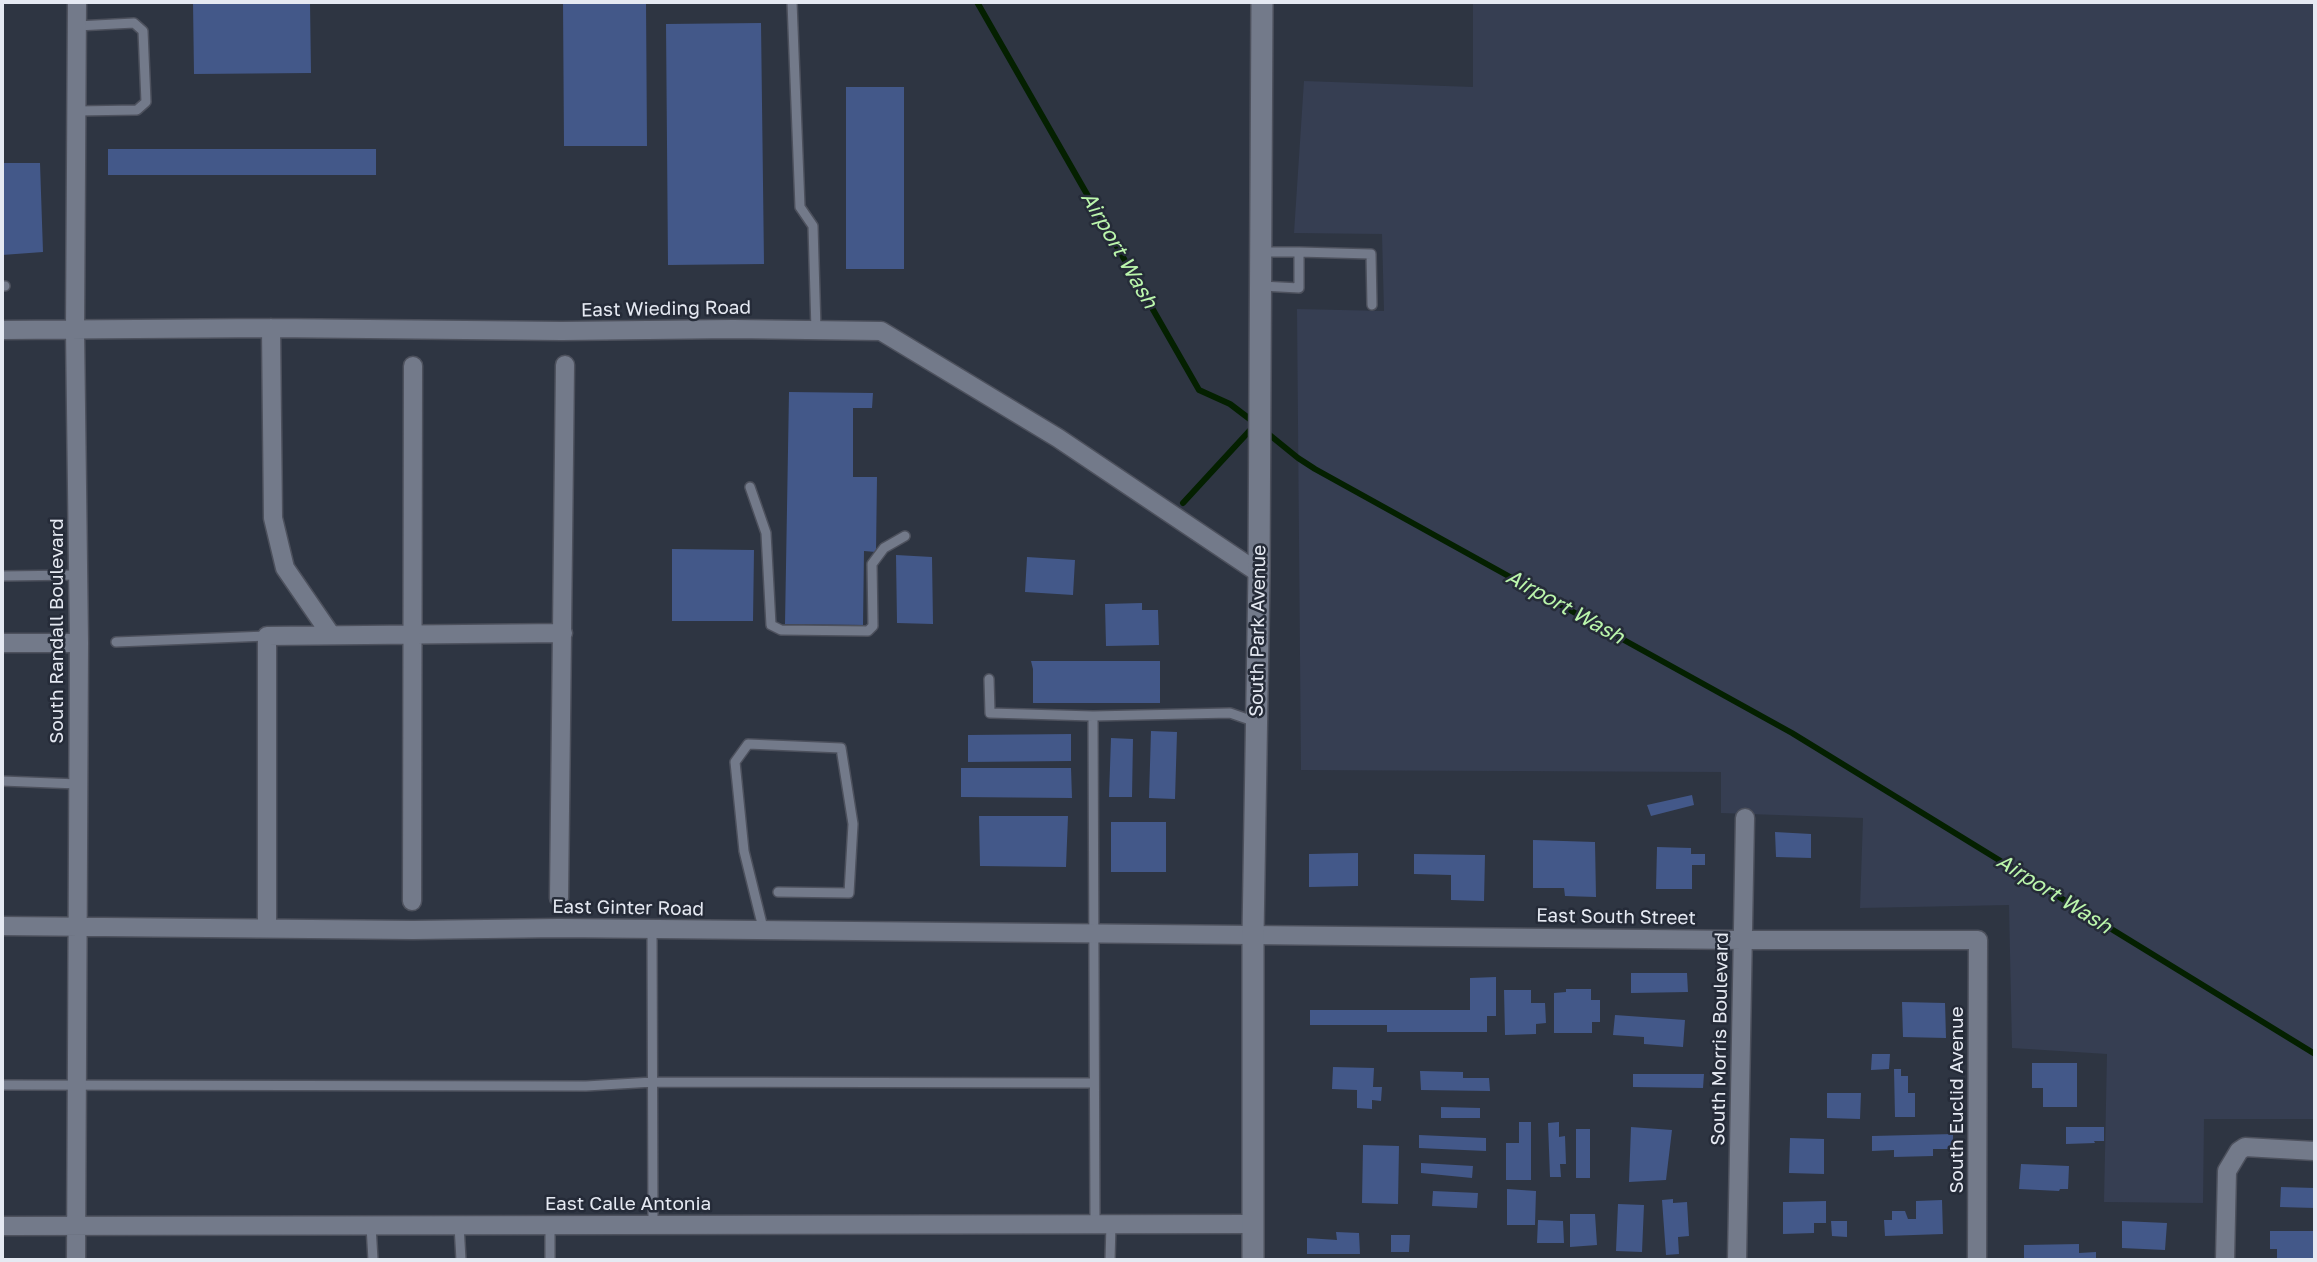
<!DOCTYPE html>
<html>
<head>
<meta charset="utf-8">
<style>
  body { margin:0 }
  #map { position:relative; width:2317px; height:1262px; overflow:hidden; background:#2e3542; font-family:"Golos Text",sans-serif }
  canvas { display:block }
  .frame { position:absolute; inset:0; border:4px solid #e5e9f2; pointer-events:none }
</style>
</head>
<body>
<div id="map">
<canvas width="2317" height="1262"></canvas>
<div class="frame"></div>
</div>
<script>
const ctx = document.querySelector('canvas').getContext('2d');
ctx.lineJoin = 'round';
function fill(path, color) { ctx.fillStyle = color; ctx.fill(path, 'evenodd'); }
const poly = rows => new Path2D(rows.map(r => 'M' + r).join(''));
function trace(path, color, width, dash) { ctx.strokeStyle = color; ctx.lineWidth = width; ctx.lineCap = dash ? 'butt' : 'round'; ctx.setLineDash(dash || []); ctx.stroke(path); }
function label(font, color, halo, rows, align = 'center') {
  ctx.font = font + ' "Golos Text",sans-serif'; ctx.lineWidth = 5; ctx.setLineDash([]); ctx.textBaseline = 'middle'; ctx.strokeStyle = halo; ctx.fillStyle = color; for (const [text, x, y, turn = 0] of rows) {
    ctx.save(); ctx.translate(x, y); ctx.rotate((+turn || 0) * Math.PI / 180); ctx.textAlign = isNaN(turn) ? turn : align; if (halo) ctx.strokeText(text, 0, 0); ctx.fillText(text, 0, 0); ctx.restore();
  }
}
fill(poly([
  [1473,2,2315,2,2315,1119,2204,1119,2203,1203,2104,1202,2107,1054,2012,1048,2009,905,1860,908,1863,818,1721,813,1721,772,1301,770,1297,309,1384,311,1382,234,1294,233,1304,81,1473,87]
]), '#363e52');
trace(poly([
  [977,2,1199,390,1230,404,1255,423],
  [1266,432,1298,458,1315,469,1792,733,2315,1054],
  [1183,503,1253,427]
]), '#042000', 6);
fill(poly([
  [193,2,310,2,311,73,194,74],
  [563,2,646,2,647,146,564,146],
  [761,23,764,264,668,265,666,24],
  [846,87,904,87,904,269,846,269],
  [108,149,376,149,376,175,108,175],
  [2,163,40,163,43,252,2,255],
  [789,392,873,393,872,408,853,408,853,477,877,477,876,552,864,551,863,625,785,624],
  [672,549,754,550,753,621,672,621],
  [896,555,932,557,933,624,897,623],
  [1027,557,1075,560,1073,595,1025,592],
  [1142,603,1142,610,1158,610,1159,645,1106,646,1105,604],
  [1031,661,1160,661,1160,703,1033,703,1033,669],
  [1151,731,1177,732,1175,799,1149,798],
  [1071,734,1071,761,968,762,968,735],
  [1111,738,1133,739,1132,797,1109,797],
  [961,768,1071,768,1072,798,961,797],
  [1692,795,1694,805,1651,816,1647,805],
  [979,816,1068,816,1066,867,980,866],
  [1111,822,1166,822,1166,872,1111,872],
  [1775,832,1811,834,1811,858,1776,857],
  [1533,840,1595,842,1596,897,1565,896,1564,888,1533,888],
  [1657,847,1691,848,1691,854,1705,854,1705,865,1692,865,1692,889,1656,889],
  [1358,853,1358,886,1309,887,1309,854],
  [1414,854,1485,855,1484,901,1451,900,1451,875,1414,874],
  [1631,973,1687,973,1688,992,1631,993],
  [1496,977,1496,1016,1487,1016,1487,1032,1387,1032,1387,1025,1310,1025,1310,1010,1470,1010,1470,978],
  [1566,989,1591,989,1591,1000,1600,1000,1600,1022,1592,1022,1592,1033,1554,1033,1554,993,1566,992],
  [1504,990,1531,990,1531,1003,1545,1003,1546,1023,1536,1024,1536,1034,1505,1035],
  [1902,1002,1945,1003,1946,1038,1903,1037],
  [1615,1015,1685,1020,1683,1047,1644,1044,1644,1037,1613,1035],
  [1872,1054,1890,1054,1889,1069,1871,1070],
  [2032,1063,2077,1063,2077,1107,2043,1107,2043,1088,2032,1088],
  [1333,1067,1374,1068,1373,1087,1382,1087,1381,1101,1372,1100,1372,1109,1357,1108,1357,1090,1332,1089],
  [1894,1069,1901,1069,1901,1076,1908,1076,1908,1093,1915,1093,1915,1117,1895,1117],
  [1420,1071,1463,1072,1463,1078,1489,1078,1490,1091,1421,1090],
  [1633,1074,1704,1074,1703,1088,1633,1087],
  [1827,1093,1861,1093,1860,1119,1827,1118],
  [1441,1107,1480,1108,1480,1118,1441,1118],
  [1519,1122,1531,1122,1531,1180,1506,1180,1506,1143,1519,1143],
  [1559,1122,1559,1137,1565,1136,1566,1164,1560,1164,1561,1177,1550,1177,1548,1123],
  [1631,1127,1672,1130,1666,1180,1629,1182],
  [2066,1127,2104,1127,2104,1141,2094,1141,2095,1143,2066,1144],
  [1576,1129,1590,1129,1590,1178,1576,1178],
  [1953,1134,1953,1149,1933,1149,1933,1156,1894,1157,1894,1150,1872,1151,1872,1136],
  [1419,1135,1486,1138,1486,1151,1419,1148],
  [1790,1138,1824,1139,1824,1174,1789,1173],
  [1363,1145,1399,1146,1398,1204,1362,1203],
  [1421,1163,1473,1166,1472,1178,1421,1173],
  [2021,1164,2069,1166,2068,1189,2060,1189,2059,1191,2019,1189],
  [2281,1187,2315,1188,2315,1208,2280,1207],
  [1507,1189,1536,1191,1535,1225,1507,1225],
  [1433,1191,1478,1193,1477,1208,1432,1206],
  [1673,1199,1673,1203,1687,1202,1689,1236,1678,1237,1679,1254,1666,1255,1662,1200],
  [1942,1200,1943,1234,1885,1236,1884,1220,1892,1220,1892,1211,1905,1211,1908,1219,1916,1219,1916,1201],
  [1826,1201,1826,1223,1814,1223,1814,1233,1783,1234,1783,1202],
  [1618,1204,1644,1205,1642,1252,1616,1251],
  [1570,1214,1595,1214,1597,1245,1570,1247],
  [1538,1220,1563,1221,1564,1243,1537,1243],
  [1831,1221,1847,1221,1847,1237,1832,1236],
  [2122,1221,2167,1223,2165,1250,2122,1248],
  [2270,1231,2315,1231,2315,1260,2277,1260,2277,1249,2270,1249],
  [1336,1232,1359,1233,1360,1254,1307,1254,1307,1238,1337,1240],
  [1391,1235,1410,1235,1409,1252,1391,1252],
  [2079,1244,2079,1253,2096,1252,2096,1260,2024,1260,2024,1245]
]), '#435889');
const service = poly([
  [792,2,800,207,813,226,816,330],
  [77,26,134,23,143,31,146,102,137,110,77,111],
  [1261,252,1299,252],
  [2,286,5,286],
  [1261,286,1299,288,1299,252,1371,254,1372,305],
  [750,487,766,533,771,625,781,630,868,631,873,626,872,564,884,548,905,536],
  [2,576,78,575],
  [116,642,267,636],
  [989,679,990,713,1093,716,1095,1224],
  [1093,716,1230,713,1256,722],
  [2,781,78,784],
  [652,930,653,1225],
  [764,932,744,851,735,762,748,744,841,748,853,824,849,893,778,892],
  [2,1085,586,1086,653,1082,1094,1083],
  [459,1225,461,1260],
  [550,1225,550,1260],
  [371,1226,373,1260],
  [1110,1260,1111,1224]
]);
const minor = poly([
  [271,328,273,518,285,568,331,635],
  [2,330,271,328,562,331,733,329,881,331,1058,438,1259,573],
  [2,643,79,643],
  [559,898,565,365],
  [412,901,413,366],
  [2,926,413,930,559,928,1743,940,1978,940,1977,1260],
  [267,928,267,636,563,633],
  [2,1226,1254,1224],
  [76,1260,79,643,75,330,77,2],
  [1737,1260,1745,818],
  [2225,1260,2227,1171,2239,1151,2245,1147,2315,1151]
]);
const secondary = poly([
  [1253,1260,1253,935,1259,573,1262,2]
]);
trace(service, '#4d515d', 12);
trace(minor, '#4d515d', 21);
trace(secondary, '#4d515d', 24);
trace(service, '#737a8a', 9);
trace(minor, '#737a8a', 18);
trace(secondary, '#737a8a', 21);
label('19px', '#e5e9f2', '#252b38', [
  ["East Wieding Road",666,309,-1],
  ["South Randall Boulevard",57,631,-90],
  ["South Park Avenue",1258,631,-89],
  ["East Ginter Road",628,908,1],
  ["East South Street",1616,917,1],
  ["South Morris Boulevard",1720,1039,-89],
  ["South Euclid Avenue",1957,1100,-90],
  ["East Calle Antonia",628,1204]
]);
label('italic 21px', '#bbf6ac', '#252b38', [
  ["Airport Wash",1119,250,60],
  ["Airport Wash",1565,607,29],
  ["Airport Wash",2054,894,32]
]);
</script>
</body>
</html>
